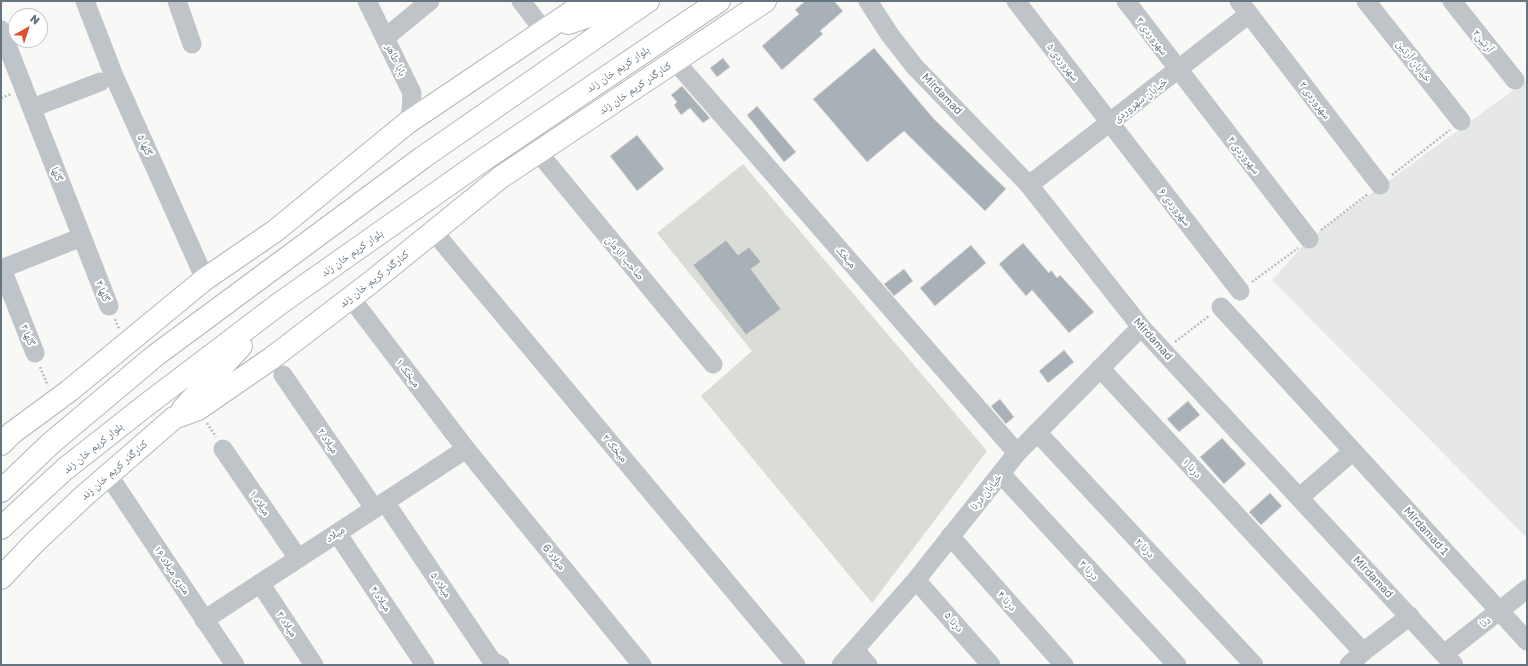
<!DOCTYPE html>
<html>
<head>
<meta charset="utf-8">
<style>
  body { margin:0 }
  #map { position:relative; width:1528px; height:666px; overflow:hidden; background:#f8f8f6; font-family:"Golos Text",sans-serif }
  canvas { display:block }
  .frame { position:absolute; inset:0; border:2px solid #647580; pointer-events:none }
  .north { position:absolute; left:8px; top:8px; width:40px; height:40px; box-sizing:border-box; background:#fff; border:1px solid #c1c8cc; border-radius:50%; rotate:39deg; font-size:11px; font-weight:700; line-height:16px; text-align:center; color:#647580 }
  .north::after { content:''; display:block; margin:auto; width:14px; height:18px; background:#de5030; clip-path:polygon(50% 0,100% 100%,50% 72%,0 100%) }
</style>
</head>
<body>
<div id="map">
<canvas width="1528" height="666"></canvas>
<div class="frame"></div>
<div class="north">N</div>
</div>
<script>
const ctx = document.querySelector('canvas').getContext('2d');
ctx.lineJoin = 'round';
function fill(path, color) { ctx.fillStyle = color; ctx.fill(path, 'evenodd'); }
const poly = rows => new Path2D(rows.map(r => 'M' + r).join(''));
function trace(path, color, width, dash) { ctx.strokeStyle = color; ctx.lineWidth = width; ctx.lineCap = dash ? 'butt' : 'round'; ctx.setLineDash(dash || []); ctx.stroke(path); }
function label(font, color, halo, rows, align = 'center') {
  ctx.font = font + ' "Golos Text","Noto Naskh Arabic",sans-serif'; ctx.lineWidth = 4; ctx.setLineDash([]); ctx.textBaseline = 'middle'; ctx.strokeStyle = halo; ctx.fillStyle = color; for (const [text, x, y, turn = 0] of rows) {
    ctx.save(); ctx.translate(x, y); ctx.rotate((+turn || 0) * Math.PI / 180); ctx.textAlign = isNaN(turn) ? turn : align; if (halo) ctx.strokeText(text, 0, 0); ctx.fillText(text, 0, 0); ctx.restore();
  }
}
fill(poly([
  [1527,80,1527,538,1272,280,1309,239]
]), '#e6e7e7');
fill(poly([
  [743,164,987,451,872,603,701,396,752,351,657,233]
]), '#d9ddd5');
const building = poly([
  [805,1,834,1,843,11,820,31,823,34,782,70,762,46,799,14,795,10,805,1],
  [874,48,933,118,1006,189,985,211,904,131,867,162,813,99,874,48],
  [723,58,730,67,717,77,710,68,723,58],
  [682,86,710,118,703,123,690,108,681,115,674,105,677,102,671,95,682,86],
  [757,106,796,152,784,162,747,115,757,106],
  [637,135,664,169,637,191,610,156,637,135],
  [726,240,738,255,749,247,761,262,751,269,781,309,746,335,693,265,726,240],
  [1023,243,1049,273,1051,270,1057,278,1060,275,1094,312,1069,333,1032,290,1026,296,999,264,1023,243],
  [971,245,986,263,935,306,920,288,971,245],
  [904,269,913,281,894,296,884,284,904,269],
  [1064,350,1074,362,1048,383,1039,371,1064,350],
  [1000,399,1014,417,1006,424,991,406,1000,399],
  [1188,401,1200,415,1179,432,1167,419,1188,401],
  [1222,438,1246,464,1224,484,1200,457,1222,438],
  [1270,493,1282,506,1261,525,1249,512,1270,493]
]);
fill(building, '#a8b1b7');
trace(building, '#dadad8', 1);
const major = poly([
  [568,23,634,1],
  [183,409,241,346],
  [1,444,12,433,69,391,205,279,275,231,407,123,588,1],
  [1,491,50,444,156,355,422,158,648,1],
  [1,528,65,469,145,406,279,304,482,161,719,1],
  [1,578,34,543,84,496,174,418,198,409,272,358,370,283,501,177,765,1]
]);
trace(major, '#b3b8bc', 24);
trace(poly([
  [1,98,11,94],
  [1392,175,1450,130],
  [1321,230,1368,194],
  [1252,282,1298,248],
  [115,319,119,329],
  [1175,342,1209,316],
  [40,367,48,386],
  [207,423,216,437]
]), '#babdc0', 2.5, [2, 2]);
trace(poly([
  [85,1,114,76,205,279],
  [177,1,192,44],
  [367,1,412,93,411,112,407,123],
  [521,1,544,31],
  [868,1,890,35,915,67,1029,185,1141,327,1454,665],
  [1016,1,1240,291],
  [1126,1,1309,239],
  [1239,1,1380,185],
  [1366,1,1461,121],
  [1452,1,1515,80],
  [1,30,109,306],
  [385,38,430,1],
  [675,61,1017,453],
  [32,108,100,82],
  [538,152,713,364],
  [1029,185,1249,14],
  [434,232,796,665],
  [1,269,82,237],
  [2,269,35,353],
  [351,298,466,449,642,665],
  [1221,307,1527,641],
  [1100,368,1363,652],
  [283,375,374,508],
  [1037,432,1254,665],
  [223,449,298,558],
  [1001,474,1177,665],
  [109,476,235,665],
  [1300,497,1353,451],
  [385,502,492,661,500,665],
  [337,533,425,665],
  [950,536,1064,665],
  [916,580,991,665],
  [260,583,314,665],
  [204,620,466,449],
  [855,650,868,665],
  [1444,654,1527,589],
  [841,665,916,580,1017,453,1141,327],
  [1349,665,1363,652,1410,616]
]), '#bfc4c8', 19);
trace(major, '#fff', 22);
label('11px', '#647580', '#fff', [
  ["سهروردی ۳",1152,36,53],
  ["آرتین۲",1483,41,52],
  ["بابا طاهر",396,60,64],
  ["خیابان آرتین",1414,61,52],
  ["سهروردی ۵",1063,62,52],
  ["بلوار کریم خان زند",618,69,-34],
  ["کنارگذر کریم خان زند",635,88,-34],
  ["Mirdamad",942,94,46],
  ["خیابان سهروردی",1140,100,-38],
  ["سهروردی ۲",1315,100,53],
  ["گلها ۵",145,145,66],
  ["سهروردی ۴",1244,155,52],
  ["گلها",57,174,69],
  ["سهروردی ۶",1175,207,52],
  ["بلوار کریم خان زند",352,253,-35],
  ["میخک",846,257,49],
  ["صاحب الزمان",625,258,50],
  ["کنارگذر کریم خان زند",374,279,-38],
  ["گلها ۴",103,291,69],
  ["گلها ۳",28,335,69],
  ["Mirdamad",1153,339,48],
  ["میخک ۱",408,373,53],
  ["میلاد ۲",328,441,56],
  ["بلوار کریم خان زند",93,448,-39],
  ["میخک ۲",615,448,50],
  ["درنا ۱",1192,468,47],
  ["کنارگذر کریم خان زند",114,470,-41],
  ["خیابان درنا",986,492,-51],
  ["میلاد ۱",260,503,56],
  ["Mirdamad 1",1426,531,48],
  ["میلاد",335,534,-33],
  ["درنا ۲",1145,548,47],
  ["میلاد 6",554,557,51],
  ["۱۶ متری میلاد",172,570,56],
  ["درنا ۳",1089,570,47],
  ["Mirdamad",1373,577,47],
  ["میلاد ۵",441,585,56],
  ["میلاد ۴",381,599,56],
  ["درنا ۴",1007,601,49],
  ["درنا ۵",954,622,49],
  ["دنا",1485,622,-38],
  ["میلاد ۳",287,624,57]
]);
</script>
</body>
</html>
